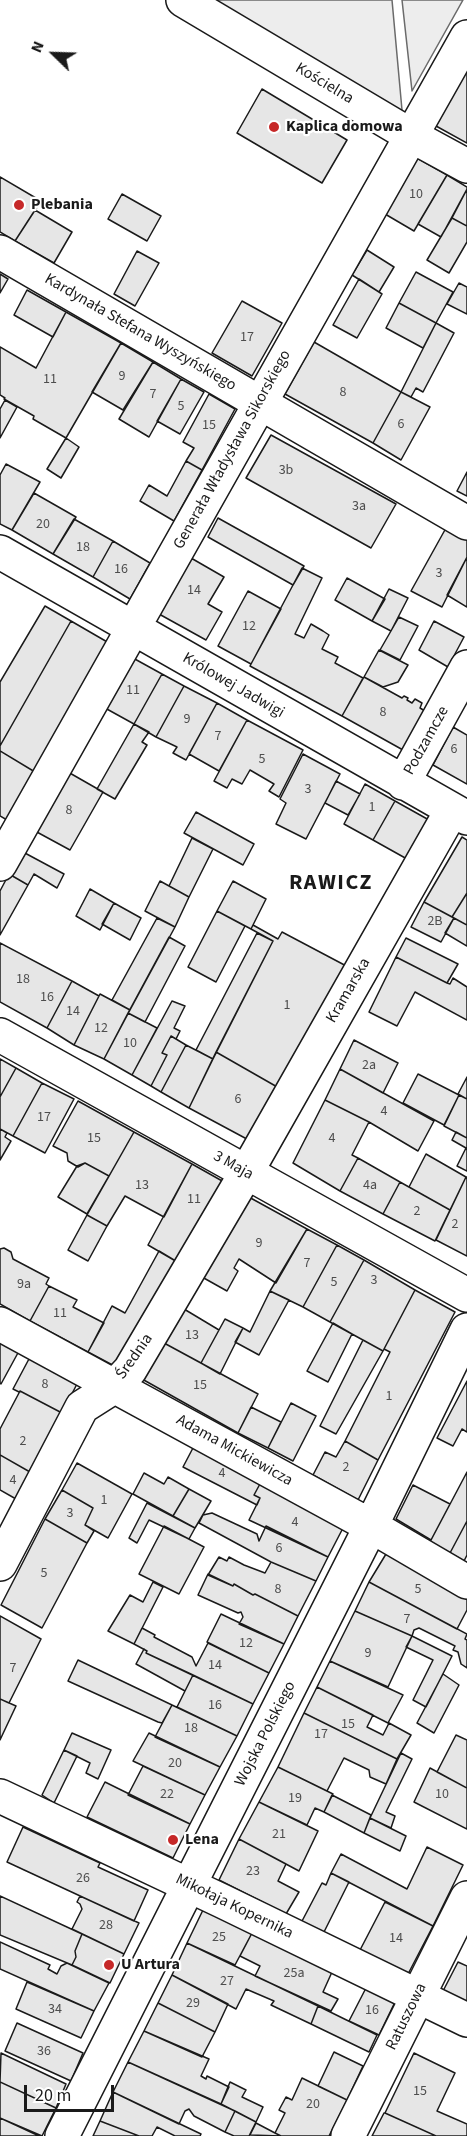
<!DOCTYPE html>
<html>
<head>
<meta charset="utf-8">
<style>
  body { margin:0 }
  #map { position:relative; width:467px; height:2136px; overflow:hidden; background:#fff; font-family:"Source Sans 3",sans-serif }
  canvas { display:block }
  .north { position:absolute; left:24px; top:24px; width:60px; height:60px; -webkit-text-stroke:4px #fff; paint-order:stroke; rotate:293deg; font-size:16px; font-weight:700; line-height:24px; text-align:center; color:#1a1a1a }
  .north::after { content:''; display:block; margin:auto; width:21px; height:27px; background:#1a1a1a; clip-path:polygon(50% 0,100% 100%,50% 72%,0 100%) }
  .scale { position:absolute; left:24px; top:2085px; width:90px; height:27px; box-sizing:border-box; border:3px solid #1a1a1a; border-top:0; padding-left:8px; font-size:18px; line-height:21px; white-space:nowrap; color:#1a1a1a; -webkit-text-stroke:4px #fff; paint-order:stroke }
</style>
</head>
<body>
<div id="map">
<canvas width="467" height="2136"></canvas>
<div class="north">N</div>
<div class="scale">20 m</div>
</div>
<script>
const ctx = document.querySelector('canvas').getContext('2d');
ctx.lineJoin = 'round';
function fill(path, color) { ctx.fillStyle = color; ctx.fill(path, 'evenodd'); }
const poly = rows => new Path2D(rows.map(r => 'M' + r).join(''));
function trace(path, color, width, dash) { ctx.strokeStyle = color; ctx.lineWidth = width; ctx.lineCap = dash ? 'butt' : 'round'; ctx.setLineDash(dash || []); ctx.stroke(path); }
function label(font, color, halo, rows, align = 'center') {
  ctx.font = font + ' "Source Sans 3",sans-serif'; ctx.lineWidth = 4.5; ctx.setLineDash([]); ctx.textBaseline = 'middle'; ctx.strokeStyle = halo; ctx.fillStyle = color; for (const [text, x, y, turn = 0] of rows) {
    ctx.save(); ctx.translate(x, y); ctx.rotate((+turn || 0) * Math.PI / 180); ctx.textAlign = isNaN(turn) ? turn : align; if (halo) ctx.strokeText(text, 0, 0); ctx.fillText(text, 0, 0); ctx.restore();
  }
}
const green = poly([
  [222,0,392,0,402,110,398,111,205,1,222,0],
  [402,0,463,0,412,91,402,0]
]);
fill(green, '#ededed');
trace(green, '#6a6a6a', 1.5);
const building = poly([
  [467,69,467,143,436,126,467,69],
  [262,89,347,140,322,183,237,133,262,89],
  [417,158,447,175,414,231,385,214,417,158],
  [447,175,467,187,467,189,441,237,418,224,447,175],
  [0,177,41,201,15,241,0,232,0,177],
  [467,189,467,226,452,218,467,189],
  [122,194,161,216,147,241,108,219,122,194],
  [35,210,72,232,54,263,15,241,35,210],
  [452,218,467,226,467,242,449,273,427,260,452,218],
  [367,250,394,267,379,292,352,275,367,250],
  [137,251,159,263,135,306,114,294,137,251],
  [416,272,453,292,436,323,399,303,416,272],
  [0,274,8,279,0,293,0,274],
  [359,279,382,294,357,338,333,325,359,279],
  [459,283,467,287,467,314,447,304,459,283],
  [27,290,66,312,53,337,14,315,27,290],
  [242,301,282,323,252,376,212,353,242,301],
  [399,303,436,323,423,348,386,328,399,303],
  [66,312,121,343,66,438,33,419,34,416,4,399,5,398,0,395,0,347,36,368,66,312],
  [436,323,454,333,423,392,416,388,411,397,401,392,436,323],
  [314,342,401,392,373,443,285,394,314,342],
  [121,343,153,362,123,410,92,392,121,343],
  [153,362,181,379,149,437,119,419,153,362],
  [181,379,204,392,180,434,157,421,181,379],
  [401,392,430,407,401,460,373,443,401,392],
  [209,394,235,409,202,470,186,461,194,448,183,442,209,394],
  [5,400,17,407,0,438,0,409,5,400],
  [271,435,396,504,371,548,246,478,271,435],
  [66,438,79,447,61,478,47,469,66,438],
  [186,461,202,470,174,521,140,501,149,485,167,496,186,461],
  [6,464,40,482,12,530,0,524,0,475,6,464],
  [467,472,467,496,457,491,467,472],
  [34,493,76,517,53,554,12,530,34,493],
  [218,518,304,566,293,585,208,537,218,518],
  [74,519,113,541,93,577,53,554,74,519],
  [446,528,467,539,467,557,442,607,411,591,446,528],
  [113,541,150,563,130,599,93,577,113,541],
  [467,557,467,607,447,595,467,557],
  [191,558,224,577,208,604,222,612,206,640,159,614,191,558],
  [302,568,322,578,295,634,304,638,311,624,323,631,329,635,322,649,338,657,335,663,363,678,342,716,250,666,302,568],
  [347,578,385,599,372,621,335,600,347,578],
  [389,589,408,598,391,631,372,621,389,589],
  [248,591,281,609,251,664,218,646,248,591],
  [45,606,71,621,0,746,0,682,45,606],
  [399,617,418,626,400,660,380,650,399,617],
  [71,621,109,643,35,772,0,751,0,746,71,621],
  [434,621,464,637,448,667,419,650,434,621],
  [379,650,408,665,398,682,383,687,364,677,379,650],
  [133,658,162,674,134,724,105,708,133,658],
  [162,674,184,686,156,737,134,724,162,674],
  [364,677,402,698,404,696,408,698,407,700,412,703,415,699,422,703,420,708,425,711,403,750,342,716,364,677],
  [184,686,217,703,186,760,173,753,177,747,156,737,184,686],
  [217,703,247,720,219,771,189,754,217,703],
  [247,720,303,750,279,797,269,791,274,784,250,770,242,784,232,779,227,788,214,781,247,720],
  [134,724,149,732,142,742,147,745,115,799,97,789,134,724],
  [453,727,467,735,467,784,433,765,453,727],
  [0,751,35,772,7,820,0,816,0,751],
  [303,754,340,774,306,839,276,824,286,803,280,799,303,754],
  [68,772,103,792,70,850,35,831,68,772],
  [336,781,360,794,348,815,325,803,336,781],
  [365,784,395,801,373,840,344,824,365,784],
  [395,801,429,820,407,859,373,840,395,801],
  [196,812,254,844,243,865,184,833,196,812],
  [462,837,467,840,467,893,452,917,424,902,462,837],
  [192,838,213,849,189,897,169,886,192,838],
  [23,852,64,874,57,888,34,874,28,885,9,874,23,852],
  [9,874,28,885,0,935,0,891,9,874],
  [160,881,189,897,175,927,145,911,160,881],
  [233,881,266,899,251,929,217,911,233,881],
  [90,889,114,903,100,930,76,916,90,889],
  [467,893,467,925,452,917,467,893],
  [424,902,454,918,441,942,411,927,424,902],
  [114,903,141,918,130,940,102,924,114,903],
  [217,911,245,926,216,982,188,967,217,911],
  [157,918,175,927,130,1010,112,1000,157,918],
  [454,918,467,925,467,946,445,933,454,918],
  [253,925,278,939,282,932,352,969,286,1092,216,1052,273,941,251,929,253,925],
  [257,933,273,941,213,1059,196,1050,257,933],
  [169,937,185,946,145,1022,128,1013,169,937],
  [406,938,458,964,447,983,396,957,406,938],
  [0,943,72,981,47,1028,0,1002,0,943],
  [396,957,447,983,450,984,453,978,467,987,467,1020,415,992,397,1026,369,1012,396,957],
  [72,981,99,996,74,1045,47,1028,72,981],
  [100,994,130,1010,104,1059,74,1045,100,994],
  [172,1001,185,1006,174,1028,180,1031,176,1039,171,1036,162,1053,167,1055,151,1086,132,1075,172,1001],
  [128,1013,157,1028,132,1075,104,1059,128,1013],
  [171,1036,186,1045,161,1092,151,1086,167,1055,162,1053,171,1036],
  [354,1040,398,1063,383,1093,340,1069,354,1040],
  [186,1045,213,1059,189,1108,161,1092,186,1045],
  [216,1052,286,1092,258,1145,189,1108,216,1052],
  [0,1059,16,1068,0,1097,0,1059],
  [16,1068,42,1083,13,1136,0,1129,0,1097,16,1068],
  [340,1069,434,1121,418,1151,369,1122,325,1100,340,1069],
  [418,1074,459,1095,444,1125,403,1103,418,1074],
  [467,1077,467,1099,458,1094,467,1077],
  [42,1083,74,1099,45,1153,13,1136,42,1083],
  [459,1095,467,1099,467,1138,444,1126,459,1095],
  [325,1100,369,1122,352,1155,358,1158,340,1191,293,1163,325,1100],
  [78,1101,134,1132,109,1176,85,1163,78,1167,68,1161,67,1153,53,1146,78,1101],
  [0,1129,7,1133,5,1137,11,1141,0,1160,0,1129],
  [134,1132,192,1164,164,1217,125,1196,107,1226,87,1215,134,1132],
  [456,1132,467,1138,467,1171,457,1166,466,1148,452,1140,456,1132],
  [426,1154,466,1177,450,1210,409,1187,426,1154],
  [358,1158,400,1182,383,1214,340,1191,358,1158],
  [85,1163,109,1176,87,1214,58,1197,77,1166,85,1163],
  [192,1164,224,1182,179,1263,148,1245,192,1164],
  [466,1177,467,1177,467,1256,436,1240,466,1177],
  [400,1182,450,1210,435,1241,383,1214,400,1182],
  [247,1196,307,1229,276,1283,239,1259,234,1268,238,1271,227,1291,202,1277,247,1196],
  [87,1215,107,1226,88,1261,68,1250,87,1215],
  [307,1229,337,1245,303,1307,270,1291,307,1229],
  [337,1245,364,1260,330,1322,303,1307,337,1245],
  [4,1248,11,1252,13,1259,49,1278,46,1284,49,1286,30,1321,0,1304,0,1249,4,1248],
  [159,1251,179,1263,120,1369,88,1352,112,1306,125,1313,159,1251],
  [364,1260,415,1290,383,1351,330,1322,364,1260],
  [49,1286,77,1300,73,1307,104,1323,88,1352,30,1321,49,1286],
  [415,1290,455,1312,378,1460,345,1441,390,1352,384,1349,415,1290],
  [270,1291,289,1300,259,1355,235,1342,243,1328,250,1332,270,1291],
  [184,1309,219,1330,201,1363,164,1343,184,1309],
  [225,1319,243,1328,220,1374,201,1363,225,1319],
  [333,1323,352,1334,328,1382,307,1371,333,1323],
  [0,1340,19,1351,1,1384,0,1383,0,1340],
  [363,1340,383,1351,336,1434,320,1426,363,1340],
  [164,1343,258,1394,238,1433,142,1379,164,1343],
  [30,1357,78,1382,62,1413,20,1391,19,1392,13,1389,30,1357],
  [467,1381,467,1432,462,1429,453,1446,437,1438,467,1381],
  [20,1391,62,1413,30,1472,0,1455,0,1429,20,1391],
  [291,1403,316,1416,293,1461,268,1448,291,1403],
  [251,1407,281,1422,268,1448,238,1433,251,1407],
  [345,1441,378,1460,358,1500,313,1475,325,1452,336,1457,345,1441],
  [194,1446,261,1482,254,1495,260,1498,257,1505,183,1467,194,1446],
  [0,1455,30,1472,16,1499,0,1490,0,1455],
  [77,1463,132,1494,108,1538,85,1525,93,1508,62,1490,77,1463],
  [467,1472,467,1521,450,1553,430,1542,467,1472],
  [144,1473,164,1484,168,1477,189,1489,173,1516,133,1494,144,1473],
  [261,1482,343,1528,328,1557,249,1520,260,1498,254,1495,261,1482],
  [413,1485,450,1504,431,1540,396,1519,413,1485],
  [189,1489,211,1501,195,1528,173,1516,189,1489],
  [62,1490,93,1508,85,1525,94,1531,87,1543,45,1519,62,1490],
  [147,1503,195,1528,189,1539,149,1520,137,1543,129,1538,147,1503],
  [212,1513,257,1534,259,1541,266,1526,328,1557,316,1581,271,1562,199,1523,203,1515,212,1513],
  [45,1519,87,1543,42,1628,1,1605,45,1519],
  [467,1521,467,1555,464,1561,450,1553,467,1521],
  [164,1526,204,1547,179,1594,139,1574,164,1526],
  [386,1554,467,1598,467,1610,457,1629,369,1582,386,1554],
  [219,1557,227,1561,229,1557,244,1565,265,1573,271,1562,316,1581,298,1616,255,1594,253,1595,234,1584,233,1586,208,1575,219,1557],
  [208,1574,233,1586,234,1584,253,1595,255,1594,298,1616,284,1644,239,1624,243,1617,241,1612,238,1613,198,1595,208,1574],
  [153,1582,163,1587,134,1644,108,1631,130,1595,143,1602,153,1582],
  [369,1582,467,1634,465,1639,467,1640,467,1668,461,1664,458,1652,453,1650,455,1646,419,1628,414,1630,412,1636,355,1611,369,1582],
  [355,1611,412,1636,388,1687,330,1661,355,1611],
  [221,1614,284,1644,269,1673,207,1642,221,1614],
  [0,1616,41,1639,9,1703,0,1699,0,1616],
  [142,1628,155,1635,154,1637,192,1657,196,1666,208,1643,269,1673,253,1704,146,1653,147,1651,134,1644,142,1628],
  [412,1636,452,1656,426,1707,413,1700,433,1660,406,1647,412,1636],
  [144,1649,147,1651,146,1653,193,1675,185,1691,136,1664,144,1649],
  [78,1660,172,1705,162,1723,158,1722,68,1681,78,1660],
  [330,1661,403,1695,388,1723,317,1687,330,1661],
  [443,1674,459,1685,434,1733,417,1723,443,1674],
  [193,1675,253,1704,237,1736,177,1707,193,1675],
  [317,1687,373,1715,367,1727,383,1735,389,1723,411,1735,397,1759,304,1713,317,1687],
  [0,1699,16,1706,0,1740,0,1699],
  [172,1705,237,1736,220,1767,155,1737,172,1705],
  [304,1713,397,1759,386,1784,370,1777,369,1770,344,1758,327,1791,278,1767,304,1713],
  [72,1733,111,1750,98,1779,86,1773,90,1763,64,1750,72,1733],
  [149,1733,220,1767,205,1795,133,1761,149,1733],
  [456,1735,467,1740,467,1788,437,1772,456,1735],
  [64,1750,77,1756,54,1803,42,1795,64,1750],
  [401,1753,412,1759,386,1812,395,1816,391,1828,370,1818,401,1753],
  [143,1766,205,1795,190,1824,128,1795,143,1766],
  [278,1767,333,1794,324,1812,315,1808,307,1825,259,1802,278,1767],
  [430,1768,467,1788,467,1829,414,1802,430,1768],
  [105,1782,190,1824,173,1858,87,1817,105,1782],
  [332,1795,371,1815,364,1833,324,1812,332,1795],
  [259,1802,318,1831,299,1871,239,1839,259,1802],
  [370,1818,406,1836,400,1851,364,1833,370,1818],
  [23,1827,100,1863,98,1867,148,1890,134,1921,7,1862,23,1827],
  [239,1839,286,1864,278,1881,299,1892,286,1914,219,1880,239,1839],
  [427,1847,463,1865,433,1926,331,1873,341,1854,407,1889,427,1847],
  [331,1873,349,1882,323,1934,301,1923,322,1883,326,1885,331,1873],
  [0,1896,82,1934,75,1951,76,1957,72,1965,0,1935,0,1896],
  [80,1896,139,1923,124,1954,72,1929,82,1909,80,1904,77,1902,80,1896],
  [385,1902,433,1926,407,1976,359,1952,385,1902],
  [203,1910,252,1933,235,1965,187,1943,203,1910],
  [252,1933,332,1972,323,1992,338,1999,331,2011,255,1976,260,1966,240,1956,252,1933],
  [82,1934,124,1954,110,1983,72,1965,76,1957,75,1951,82,1934],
  [0,1942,50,1965,48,1969,57,1974,61,1966,67,1963,109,1983,94,2011,0,1969,0,1942],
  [187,1943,318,2006,311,2024,271,2005,274,2001,246,1989,236,2009,172,1975,187,1943],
  [458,1962,467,1966,467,2005,442,1993,458,1962],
  [172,1975,228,2004,215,2032,158,2003,172,1975],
  [27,1982,94,2011,81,2038,16,2009,27,1982],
  [366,1988,395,2002,379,2035,349,2021,366,1988],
  [158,2003,215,2032,202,2057,144,2031,158,2003],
  [318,2006,377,2035,369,2052,311,2024,318,2006],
  [17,2023,83,2053,71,2081,5,2051,17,2023],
  [144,2031,209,2059,201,2076,206,2079,207,2076,229,2087,221,2104,128,2062,144,2031],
  [334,2052,363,2066,347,2100,318,2086,334,2052],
  [1,2053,66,2084,56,2108,0,2082,1,2053],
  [414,2053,455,2073,437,2111,467,2124,467,2136,436,2136,385,2113,414,2053],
  [128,2062,235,2111,225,2132,194,2116,189,2109,185,2111,179,2124,113,2092,128,2062],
  [302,2078,347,2100,329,2136,281,2136,275,2133,285,2113,279,2110,286,2097,292,2100,302,2078],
  [0,2082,56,2108,42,2136,0,2118,0,2082],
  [230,2082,246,2090,242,2097,263,2107,256,2122,221,2104,230,2082],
  [113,2092,201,2134,200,2136,175,2136,157,2127,152,2136,139,2136,100,2121,113,2092],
  [235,2111,256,2122,249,2136,234,2136,225,2132,235,2111],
  [384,2113,385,2113,436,2136,372,2136,384,2113],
  [0,2118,39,2136,0,2136,0,2118],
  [100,2121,139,2136,93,2136,100,2121],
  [256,2123,275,2133,281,2136,250,2135,256,2123]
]);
fill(building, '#e6e6e6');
trace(building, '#1a1a1a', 1.5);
const minor = poly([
  [183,0,410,135,467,166],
  [0,252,467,523],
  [0,552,467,818],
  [403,783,467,667],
  [0,864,467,37],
  [0,1035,467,1295],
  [0,1324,371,1526,467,1582],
  [0,1564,82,1407,115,1386,130,1370,246,1173,452,810],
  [0,1796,222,1901,467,2020],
  [62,2136,371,1526,467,1330],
  [348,2136,467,1898]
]);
trace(minor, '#1a1a1a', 36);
trace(minor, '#fff', 33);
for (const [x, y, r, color] of [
  [274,127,6,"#c62828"],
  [19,205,6,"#c62828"],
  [173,1840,6,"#c62828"],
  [109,1965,6,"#c62828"]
]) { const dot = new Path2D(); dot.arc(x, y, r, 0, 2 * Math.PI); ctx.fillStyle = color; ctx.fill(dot); trace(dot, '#fff', 2); }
label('14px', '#4d4d4d', null, [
  ["10",416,195],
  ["17",247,338],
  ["9",122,377],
  ["11",50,380],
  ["8",343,393],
  ["7",153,395],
  ["5",181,407],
  ["6",401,425],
  ["15",209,426],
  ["3b",286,471],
  ["3a",359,507],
  ["20",43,525],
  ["18",83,548],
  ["16",121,570],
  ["3",439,574],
  ["14",194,591],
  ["12",249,627],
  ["11",133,691],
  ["8",383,713],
  ["9",187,720],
  ["7",218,737],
  ["6",454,750],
  ["5",262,760],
  ["3",308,790],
  ["1",372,808],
  ["8",69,811],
  ["2B",435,922],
  ["18",23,980],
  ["16",47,998],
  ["1",287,1006],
  ["14",73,1012],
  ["12",101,1029],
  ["10",130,1044],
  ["2a",369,1066],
  ["6",238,1100],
  ["4",384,1112],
  ["17",44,1118],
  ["15",94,1139],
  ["4",332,1139],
  ["13",142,1186],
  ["4a",370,1186],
  ["11",194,1200],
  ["2",417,1212],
  ["2",455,1225],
  ["9",259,1244],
  ["7",307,1264],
  ["3",374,1281],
  ["5",334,1283],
  ["9a",24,1285],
  ["11",60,1314],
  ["13",192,1336],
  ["8",45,1385],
  ["15",200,1386],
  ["1",389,1397],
  ["2",23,1442],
  ["2",346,1468],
  ["4",222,1474],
  ["4",13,1481],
  ["1",104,1501],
  ["3",70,1514],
  ["4",295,1523],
  ["6",279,1549],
  ["5",44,1574],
  ["8",278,1590],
  ["5",418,1590],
  ["7",407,1620],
  ["12",246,1644],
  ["9",368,1654],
  ["14",215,1666],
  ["7",13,1669],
  ["16",215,1706],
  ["15",348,1725],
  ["18",191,1729],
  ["17",321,1735],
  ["20",175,1764],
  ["22",167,1795],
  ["10",442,1795],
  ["19",295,1799],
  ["21",279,1835],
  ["23",253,1872],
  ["26",83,1879],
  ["28",106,1926],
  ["25",219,1938],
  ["14",396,1939],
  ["25a",294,1974],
  ["27",227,1982],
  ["29",193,2004],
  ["34",55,2010],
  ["16",372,2011],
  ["36",44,2052],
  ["15",420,2092],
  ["20",313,2105]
]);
label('16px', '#1a1a1a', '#fff', [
  ["Kościelna",324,84,31],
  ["Kardynała Stefana Wyszyńskiego",140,333,30],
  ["Generała Władysława Sikorskiego",233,450,-61],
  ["Królowej Jadwigi",233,686,30],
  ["Podzamcze",427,741,-61],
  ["Kramarska",349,991,-60],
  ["3 Maja",233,1166,29],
  ["Średnia",135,1357,-55],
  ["Adama Mickiewicza",234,1451,29],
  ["Wojska Polskiego",266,1734,-63],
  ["Mikołaja Kopernika",234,1907,26],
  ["Ratuszowa",407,2017,-64]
]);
label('bold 16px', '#1a1a1a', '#fff', [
  ["Kaplica domowa",286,127],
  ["Plebania",31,205],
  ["Lena",185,1840],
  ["U Artura",121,1965]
], 'left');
ctx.letterSpacing = '1.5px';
label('bold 22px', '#1a1a1a', '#fff', [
  ["RAWICZ",331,884]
]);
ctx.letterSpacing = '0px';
</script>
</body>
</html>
